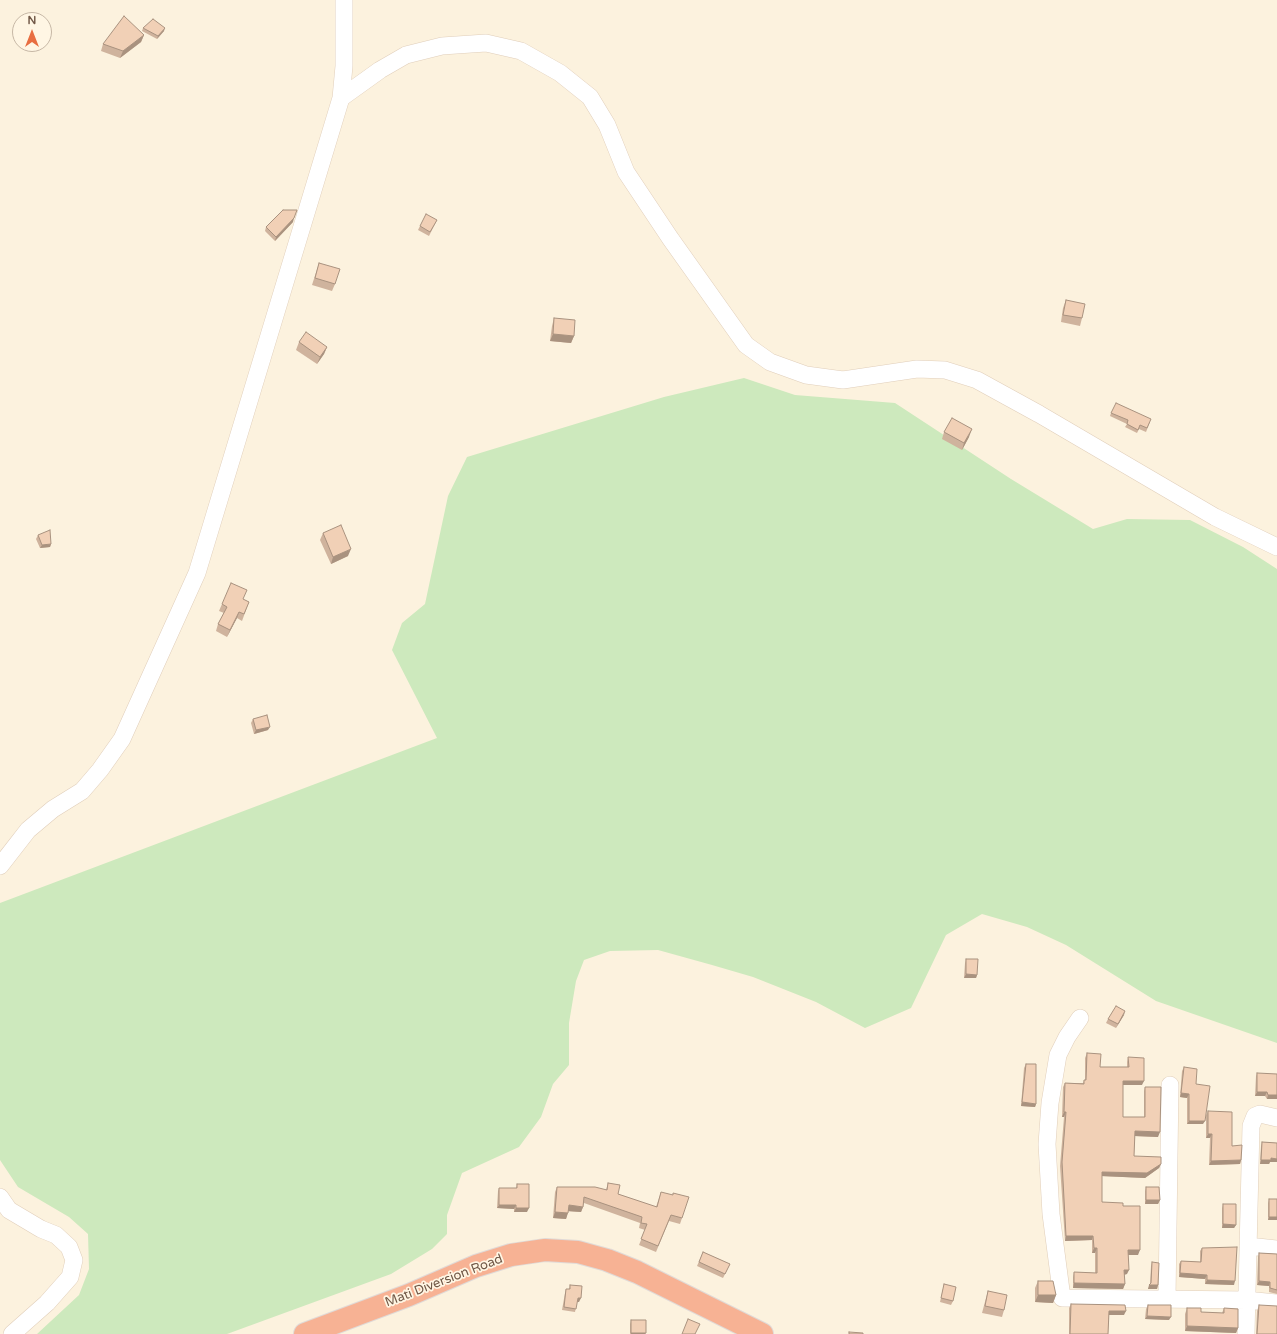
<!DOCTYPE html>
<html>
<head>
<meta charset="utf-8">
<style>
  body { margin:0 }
  #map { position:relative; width:1277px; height:1334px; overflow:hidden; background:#fcf2de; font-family:"Varela Round",sans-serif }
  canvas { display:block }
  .north { position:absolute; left:12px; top:12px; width:40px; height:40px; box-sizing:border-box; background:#fff6e4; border:1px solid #c6b7a5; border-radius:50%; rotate:0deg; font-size:11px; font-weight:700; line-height:16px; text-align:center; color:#715847 }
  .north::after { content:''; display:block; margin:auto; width:14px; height:18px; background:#e86e41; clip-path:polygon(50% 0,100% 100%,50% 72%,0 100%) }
</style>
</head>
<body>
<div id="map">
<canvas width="1277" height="1334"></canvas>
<div class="north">N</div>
</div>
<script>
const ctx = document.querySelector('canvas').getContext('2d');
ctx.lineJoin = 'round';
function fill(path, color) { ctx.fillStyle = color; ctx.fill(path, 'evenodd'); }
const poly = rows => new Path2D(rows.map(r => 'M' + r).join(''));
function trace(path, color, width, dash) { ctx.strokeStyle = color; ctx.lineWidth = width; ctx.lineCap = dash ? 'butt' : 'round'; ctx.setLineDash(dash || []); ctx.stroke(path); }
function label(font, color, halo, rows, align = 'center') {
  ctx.font = font + ' "Varela Round",sans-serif'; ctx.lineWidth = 3.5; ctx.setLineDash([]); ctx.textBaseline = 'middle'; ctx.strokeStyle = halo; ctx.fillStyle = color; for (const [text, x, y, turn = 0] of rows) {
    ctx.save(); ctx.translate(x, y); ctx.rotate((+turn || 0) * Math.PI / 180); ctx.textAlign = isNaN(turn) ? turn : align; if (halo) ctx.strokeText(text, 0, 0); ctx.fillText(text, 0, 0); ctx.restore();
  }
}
fill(poly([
  [744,378,795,395,895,403,1011,479,1093,529,1127,519,1190,520,1243,547,1277,569,1277,1043,1156,1001,1066,945,1027,927,982,914,946,935,911,1008,865,1028,816,1002,753,977,712,965,658,950,610,951,584,960,576,981,569,1023,569,1065,553,1084,541,1117,519,1147,462,1173,447,1215,447,1234,432,1249,391,1274,227,1334,37,1334,79,1295,89,1269,88,1234,69,1217,18,1187,0,1160,0,903,437,738,392,650,402,623,425,604,448,496,467,457,664,397]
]), '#cde9bd');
const minor = poly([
  [341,98,380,70,406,55,442,46,486,43,521,51,560,73,590,97,607,125,626,172,670,238,746,345,770,362,806,375,843,380,917,369,945,370,977,380,1039,414,1215,517,1277,547],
  [0,866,28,830,53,809,82,791,100,770,122,739,197,573,341,98,344,66,344,0],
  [1080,1018,1067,1037,1058,1055,1050,1103,1047,1144,1051,1214,1062,1298,1246,1300,1277,1303],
  [0,1197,9,1210,41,1229,56,1235,69,1247,74,1260,70,1277,47,1303,12,1334],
  [1248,1246,1277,1249],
  [1167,1299,1170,1085],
  [1246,1334,1251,1126,1255,1116,1260,1114,1277,1118]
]);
const highway = poly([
  [305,1334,409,1295,476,1266,511,1255,545,1250,578,1252,607,1260,637,1272,762,1334]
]);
trace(minor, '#e0ceba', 18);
trace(highway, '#e0dad7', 24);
trace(minor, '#fff', 17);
trace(highway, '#f7b294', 22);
fill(poly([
  [143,28,164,31,157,39,142,31],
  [144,35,141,42,120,58,101,51,103,44],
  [437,220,429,236,418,230,420,226],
  [293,222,275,241,265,231,266,227],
  [319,263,335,284,332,291,312,285],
  [1066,300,1082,318,1080,326,1061,322,1063,308],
  [554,318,574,336,571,343,550,341,552,326],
  [299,342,327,347,324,354,317,364,296,350],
  [1111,413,1150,422,1146,432,1139,429,1137,433,1125,427,1127,424,1110,416],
  [944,432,969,437,962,450,942,439],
  [323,533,348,556,331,564,320,540],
  [38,535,51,544,50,547,40,548,36,539],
  [243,599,249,602,242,621,237,618,227,637,216,631,218,624,224,613,219,611,222,604],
  [253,719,268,730,254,734,251,723],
  [966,959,977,975,976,978,964,978,965,963],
  [1124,1015,1116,1028,1106,1023,1108,1019],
  [1087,1053,1100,1067,1127,1067,1127,1062,1128,1057,1142,1085,1123,1085,1123,1117,1144,1117,1144,1091,1145,1087,1158,1137,1135,1136,1134,1156,1161,1164,1159,1168,1145,1178,1102,1176,1102,1202,1123,1206,1138,1255,1128,1255,1127,1274,1124,1275,1125,1284,1123,1289,1073,1288,1073,1277,1074,1272,1095,1273,1095,1253,1092,1253,1092,1240,1065,1241,1060,1166,1064,1117,1062,1117,1063,1087,1065,1083,1083,1083,1084,1080,1085,1080,1085,1058],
  [1026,1064,1036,1104,1035,1107,1021,1106,1024,1068],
  [1184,1067,1196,1084,1203,1124,1187,1124,1187,1098,1180,1097,1182,1071],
  [1257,1073,1277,1099,1267,1099,1265,1096,1255,1096,1256,1076],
  [1208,1111,1232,1146,1241,1160,1240,1164,1209,1165,1210,1138,1206,1138,1206,1115],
  [1262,1142,1277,1143,1277,1162,1270,1162,1269,1164,1260,1164,1261,1146],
  [608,1183,618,1194,656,1207,661,1192,682,1218,680,1224,669,1221,656,1252,639,1245,645,1230,639,1228,640,1223,584,1203,583,1207,581,1212,568,1211,566,1219,553,1218,555,1192,557,1187,606,1190],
  [517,1184,527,1212,514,1212,514,1209,497,1208,498,1191,499,1188,516,1188],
  [1146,1187,1160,1200,1158,1204,1145,1204,1145,1191],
  [1269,1199,1277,1220,1268,1220,1268,1203],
  [1223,1204,1236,1225,1234,1228,1222,1228,1222,1208],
  [1202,1248,1234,1285,1205,1284,1205,1279,1179,1277,1179,1264,1181,1261,1200,1262,1200,1251],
  [703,1252,730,1264,723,1278,697,1266],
  [1259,1253,1277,1254,1277,1294,1269,1292,1269,1286,1257,1285,1258,1257],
  [1152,1262,1158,1285,1157,1289,1148,1289,1150,1285,1151,1266],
  [1038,1281,1056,1295,1053,1303,1035,1302,1035,1288],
  [944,1284,953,1301,951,1305,940,1302],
  [570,1285,579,1302,577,1302,575,1312,562,1310,565,1293,566,1289,569,1289],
  [988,1291,1004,1310,1002,1317,982,1313,986,1298],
  [1071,1304,1124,1315,1109,1315,1108,1334,1069,1334,1069,1308],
  [1148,1305,1169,1320,1145,1319,1146,1309],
  [1259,1305,1277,1334,1256,1334,1257,1311],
  [1187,1308,1201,1312,1222,1313,1224,1308,1238,1328,1236,1333,1185,1331,1185,1314],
  [631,1320,645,1334,630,1334,630,1324]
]), '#cfb39d');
fill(poly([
  [165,28,164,31,157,39,158,36],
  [144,35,141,42,120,58,123,51],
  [294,218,293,222,275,241,276,237],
  [553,334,574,336,571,343,550,341],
  [327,347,324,354,317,364,320,357],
  [972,429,969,437,962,450,964,443],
  [51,544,50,547,40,548,42,545],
  [351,549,348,556,331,564,333,557],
  [239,612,237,618,227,637,230,630],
  [270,727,268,730,254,734,256,730],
  [966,974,977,975,976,978,964,978],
  [1125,1011,1124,1015,1116,1028,1118,1024],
  [1123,1081,1144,1081,1142,1085,1122,1085],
  [1257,1092,1267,1092,1265,1096,1255,1096],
  [1181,1093,1189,1094,1187,1098,1180,1097],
  [1268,1095,1277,1095,1277,1099,1267,1099],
  [1022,1102,1036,1104,1035,1107,1021,1106],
  [1064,1112,1066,1112,1064,1117,1062,1117],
  [1189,1121,1205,1121,1203,1124,1187,1124],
  [1135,1131,1160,1132,1158,1137,1134,1136],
  [1208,1134,1212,1134,1210,1138,1206,1138],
  [1271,1158,1277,1159,1277,1162,1270,1162,1269,1164,1260,1164,1261,1160],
  [1241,1160,1240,1164,1209,1165,1211,1161],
  [1161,1164,1159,1168,1145,1178,1100,1176,1102,1172],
  [1146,1200,1160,1200,1158,1204,1145,1204],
  [499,1205,516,1205,514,1209,497,1208],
  [569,1205,583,1207,581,1212,566,1211],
  [516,1208,529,1208,527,1212,514,1212],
  [555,1212,568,1213,566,1219,553,1218],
  [1269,1217,1277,1217,1277,1220,1268,1220],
  [1223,1224,1236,1225,1234,1228,1222,1228],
  [1066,1236,1093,1236,1092,1240,1065,1241],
  [1094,1248,1097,1248,1095,1253,1092,1253],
  [1128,1250,1140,1250,1138,1255,1126,1255],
  [1124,1270,1129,1270,1127,1274,1122,1275],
  [1180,1273,1207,1275,1205,1279,1179,1277],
  [1207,1280,1235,1281,1234,1285,1205,1284],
  [1259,1281,1270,1282,1269,1286,1257,1285],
  [1074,1283,1125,1284,1123,1289,1073,1288],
  [1149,1285,1158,1285,1157,1289,1148,1289],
  [1038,1295,1056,1295,1053,1303,1035,1302],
  [578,1298,581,1298,579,1302,576,1302],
  [1109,1311,1126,1311,1124,1315,1108,1315],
  [1147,1316,1171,1317,1169,1320,1145,1319],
  [1187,1326,1238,1328,1236,1333,1185,1331],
  [631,1333,646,1333,645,1334,631,1334]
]), '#a9927f');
const building = poly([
  [124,16,144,35,123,51,103,44,124,16],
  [153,19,165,28,158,36,143,28,153,19],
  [283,210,297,210,294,218,276,237,266,227,283,210],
  [426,214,437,220,430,232,420,226,426,214],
  [319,263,340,269,335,284,315,278,319,263],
  [1066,300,1085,304,1082,318,1063,315,1066,300],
  [554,318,575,320,574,336,553,334,554,318],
  [306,332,327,347,320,357,299,342,306,332],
  [1116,403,1151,419,1147,428,1140,425,1138,430,1127,424,1128,420,1111,413,1116,403],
  [952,418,972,429,964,443,944,432,952,418],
  [341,525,351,549,333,557,323,533,341,525],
  [50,530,51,544,42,545,38,535,50,530],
  [231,583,247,590,243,599,249,602,244,614,239,612,230,630,218,624,227,607,222,604,231,583],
  [267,715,270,727,256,730,253,719,267,715],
  [966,959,978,959,977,975,966,974,966,959],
  [1116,1006,1125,1011,1118,1024,1108,1019,1116,1006],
  [1087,1053,1101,1054,1100,1067,1129,1067,1128,1057,1144,1058,1144,1081,1123,1081,1123,1117,1145,1117,1145,1087,1161,1087,1160,1132,1135,1131,1134,1156,1161,1157,1161,1164,1147,1173,1102,1172,1102,1202,1123,1203,1123,1206,1140,1206,1140,1250,1128,1250,1129,1270,1124,1270,1125,1284,1074,1283,1074,1272,1097,1273,1097,1248,1094,1248,1093,1236,1066,1236,1062,1162,1066,1112,1064,1112,1065,1083,1084,1084,1084,1080,1086,1080,1087,1053],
  [1026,1064,1036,1064,1036,1104,1022,1102,1026,1064],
  [1184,1067,1197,1069,1196,1084,1210,1086,1205,1121,1189,1121,1189,1094,1181,1093,1184,1067],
  [1257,1073,1277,1074,1277,1095,1268,1095,1267,1092,1257,1092,1257,1073],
  [1208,1111,1232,1112,1232,1146,1242,1145,1241,1160,1211,1161,1212,1134,1208,1134,1208,1111],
  [1262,1142,1277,1143,1277,1159,1271,1158,1271,1160,1261,1160,1262,1142],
  [608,1183,620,1185,618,1194,657,1207,661,1192,673,1195,673,1193,689,1197,682,1218,671,1215,658,1246,641,1239,647,1224,641,1223,642,1217,584,1197,583,1207,569,1205,568,1213,555,1212,557,1187,595,1187,607,1190,608,1183],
  [517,1184,529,1184,529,1208,516,1208,516,1205,499,1205,499,1188,517,1188,517,1184],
  [1146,1187,1159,1187,1160,1200,1146,1200,1146,1187],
  [1269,1199,1277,1199,1277,1217,1269,1217,1269,1199],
  [1223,1204,1236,1204,1236,1225,1223,1224,1223,1204],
  [1237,1247,1235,1281,1207,1280,1207,1275,1180,1273,1181,1261,1201,1262,1202,1248,1237,1247],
  [703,1252,730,1264,725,1274,699,1262,703,1252],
  [1259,1253,1277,1254,1277,1290,1270,1288,1270,1282,1259,1281,1259,1253],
  [1152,1262,1159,1263,1158,1285,1149,1285,1151,1283,1152,1262],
  [1038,1281,1053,1281,1056,1295,1038,1295,1038,1281],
  [944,1284,956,1287,953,1301,941,1298,944,1284],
  [570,1285,582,1286,581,1298,578,1298,576,1309,564,1307,566,1289,570,1289,570,1285],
  [988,1291,1007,1295,1004,1310,985,1306,988,1291],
  [1071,1304,1125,1305,1126,1311,1109,1311,1108,1334,1070,1334,1071,1304],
  [1148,1305,1171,1305,1171,1317,1147,1316,1148,1305],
  [1259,1305,1277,1306,1277,1334,1257,1334,1259,1305],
  [1187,1308,1201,1308,1201,1312,1224,1313,1224,1308,1238,1309,1238,1328,1187,1326,1187,1308],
  [688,1319,700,1324,695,1334,682,1334,688,1319],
  [631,1320,646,1320,646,1333,631,1333,631,1320],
  [849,1332,863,1333,863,1334,849,1334,849,1332]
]);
fill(building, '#f1d0b6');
trace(building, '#a9927f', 1);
label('13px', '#715847', '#fff6e4', [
  ["Mati Diversion Road",444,1281,-21]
]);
</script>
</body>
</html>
